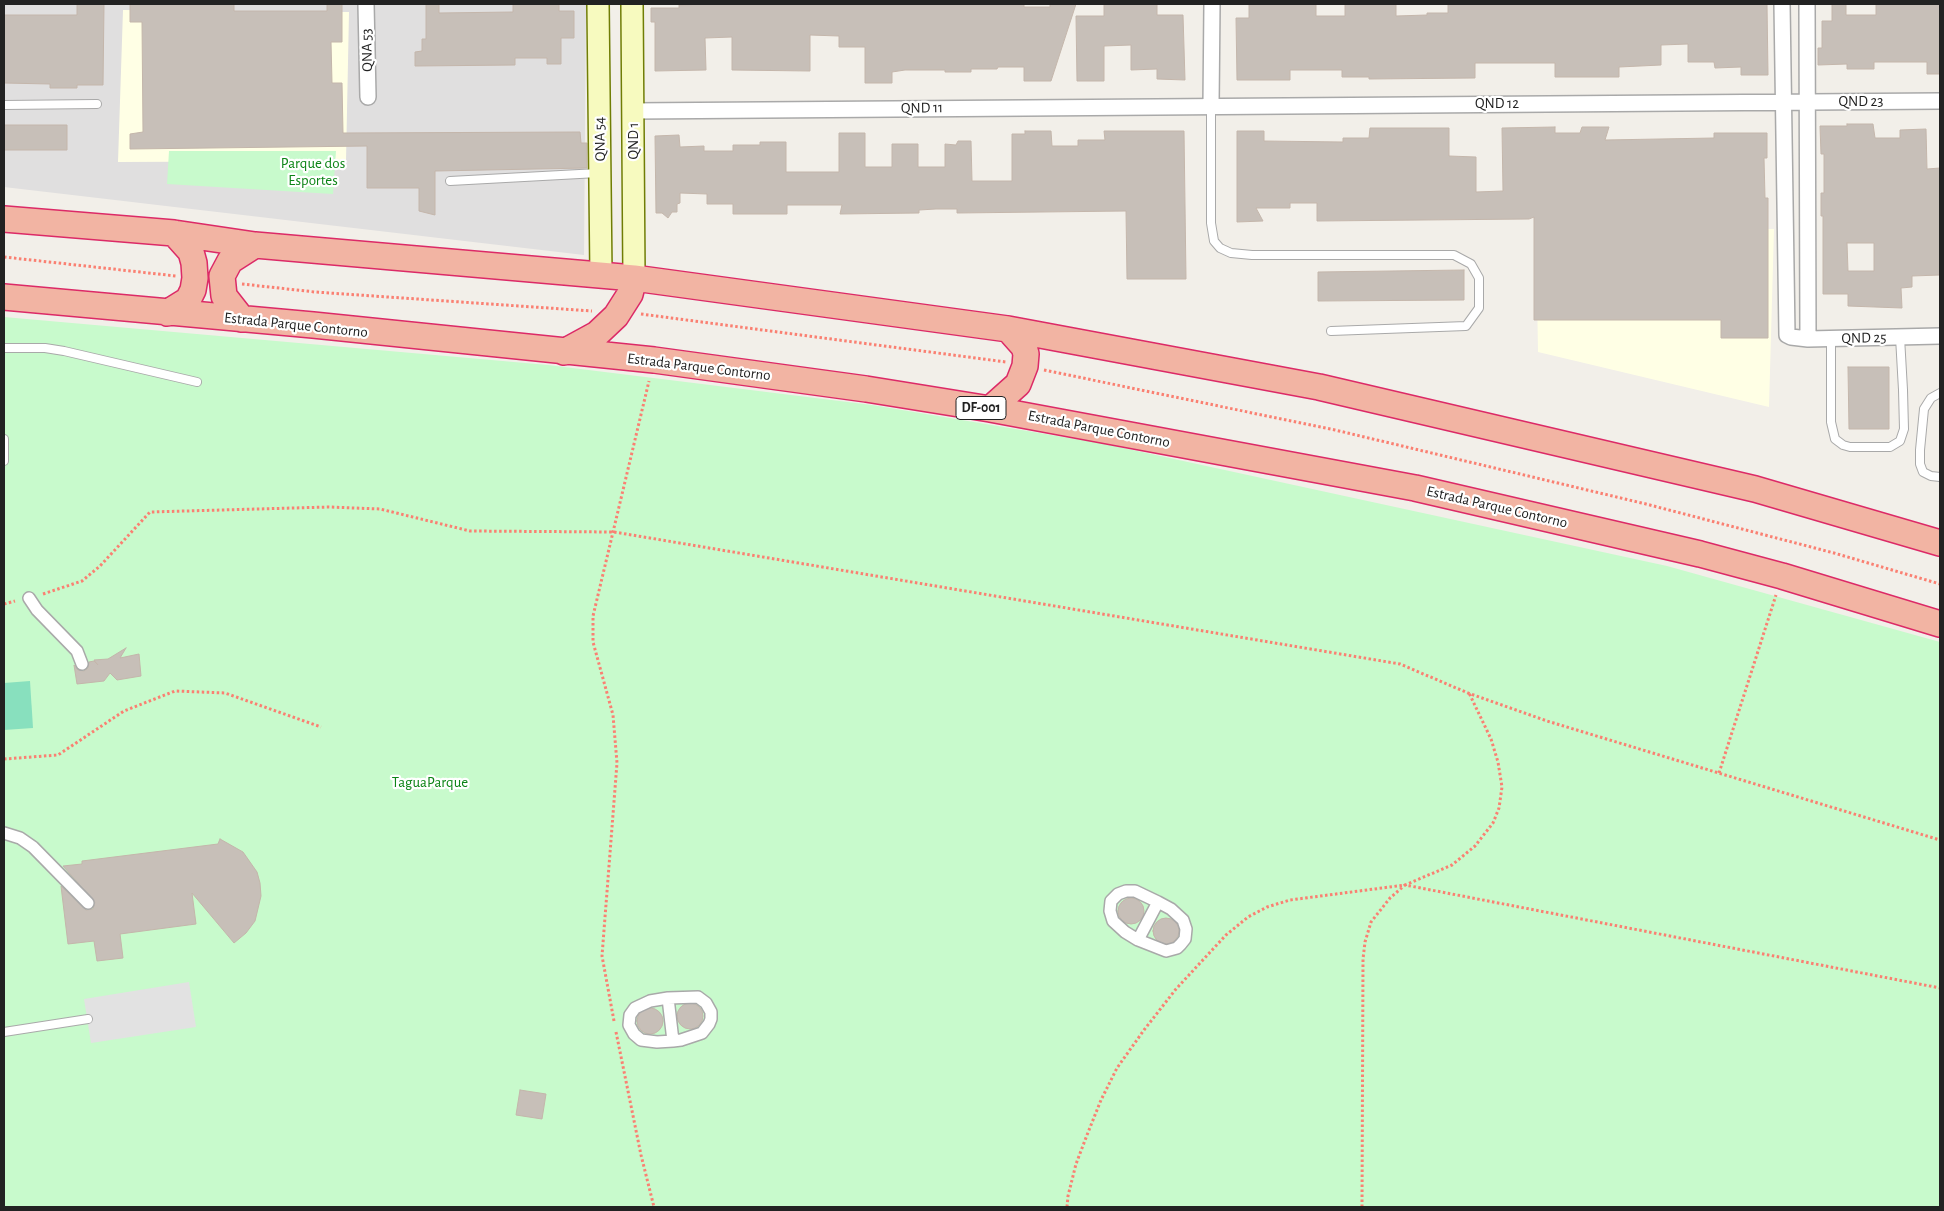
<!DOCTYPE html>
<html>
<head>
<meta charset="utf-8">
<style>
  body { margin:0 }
  #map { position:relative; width:1944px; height:1211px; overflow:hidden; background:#f2efe9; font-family:"Alegreya Sans",sans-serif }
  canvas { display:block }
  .frame { position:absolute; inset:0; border:5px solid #222; pointer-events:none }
</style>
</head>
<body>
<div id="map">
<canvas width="1944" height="1211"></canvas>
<div class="frame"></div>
</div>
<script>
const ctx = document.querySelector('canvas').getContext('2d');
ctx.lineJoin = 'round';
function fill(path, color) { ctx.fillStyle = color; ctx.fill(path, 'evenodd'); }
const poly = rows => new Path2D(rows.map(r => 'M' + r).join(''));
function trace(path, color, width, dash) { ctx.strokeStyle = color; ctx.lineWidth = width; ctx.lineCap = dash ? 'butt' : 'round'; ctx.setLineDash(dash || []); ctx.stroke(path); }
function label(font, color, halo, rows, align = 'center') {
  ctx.font = font + ' "Alegreya Sans",sans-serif'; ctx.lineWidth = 4.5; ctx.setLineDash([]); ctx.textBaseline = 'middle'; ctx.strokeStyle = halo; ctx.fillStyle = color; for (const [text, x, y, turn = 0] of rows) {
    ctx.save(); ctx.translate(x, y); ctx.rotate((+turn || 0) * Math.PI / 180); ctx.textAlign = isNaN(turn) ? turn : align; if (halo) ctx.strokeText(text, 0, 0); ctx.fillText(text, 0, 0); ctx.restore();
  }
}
fill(poly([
  [4,4,586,4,584,255,4,187]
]), '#e0dfdf');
fill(poly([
  [123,10,349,12,346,161,118,162],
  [1774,229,1769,407,1538,352,1536,232]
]), '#ffffe5');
fill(poly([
  [169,151,336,151,333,194,167,184],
  [4,317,548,365,872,405,1105,444,1667,566,1940,642,1940,1207,4,1207]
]), '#c8facc');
fill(poly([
  [30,681,33,728,4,730,4,683]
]), '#88e0be');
fill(poly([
  [189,982,196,1027,91,1043,84,999]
]), '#e2e2e2');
const building = poly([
  [77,4,104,4,103,85,77,85,77,88,50,88,50,84,4,83,4,15,77,15,77,4],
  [130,4,234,4,234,11,327,11,327,4,342,4,342,42,331,42,332,83,342,83,343,133,580,132,581,143,587,143,587,168,435,171,435,215,419,211,419,188,367,188,367,146,130,149,130,134,143,132,142,22,130,22,130,4],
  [426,4,439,4,439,13,513,12,513,4,559,4,559,11,574,11,574,38,561,38,561,64,547,64,547,58,515,58,515,65,415,66,415,52,422,51,422,39,426,39,426,4],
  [705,4,1024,4,1024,7,1050,7,1050,4,1076,4,1051,81,1024,81,1024,67,998,67,997,69,971,69,971,72,945,72,945,70,905,70,892,72,892,83,865,83,865,47,839,47,839,36,810,35,810,71,732,70,732,37,705,38,706,70,655,71,655,22,651,22,651,8,679,8,679,5,705,4],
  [1104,4,1157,4,1157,15,1183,15,1185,80,1157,79,1157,69,1131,70,1131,45,1104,46,1104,81,1077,81,1076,16,1104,16,1104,4],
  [1249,4,1316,4,1316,16,1345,16,1345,4,1396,4,1396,16,1427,15,1427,13,1448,13,1448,4,1767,4,1768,75,1741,75,1741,67,1715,68,1714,62,1688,62,1688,44,1661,45,1661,65,1619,67,1619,77,1555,77,1555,63,1475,63,1475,78,1369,79,1369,77,1342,77,1342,70,1290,70,1290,80,1237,80,1236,18,1249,18,1249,4],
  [1832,4,1846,4,1846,15,1876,15,1876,4,1940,4,1940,74,1927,74,1927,62,1874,62,1874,69,1847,69,1847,64,1818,65,1818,48,1822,48,1822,21,1832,21,1832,4],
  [1847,124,1873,124,1875,138,1900,138,1900,130,1926,129,1927,169,1940,168,1940,275,1912,276,1912,287,1901,288,1902,308,1848,306,1848,294,1823,294,1823,216,1821,216,1821,193,1824,193,1824,154,1821,154,1820,126,1847,126,1847,124],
  [1847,243,1874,243,1874,271,1848,271,1847,243],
  [4,125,67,125,67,150,4,150,4,125],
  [1555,127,1555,133,1580,133,1582,127,1609,127,1605,140,1714,138,1714,133,1767,133,1767,158,1764,158,1765,198,1768,198,1768,338,1721,338,1721,320,1534,320,1534,217,1529,219,1317,221,1317,203,1290,203,1290,208,1256,208,1263,221,1237,222,1237,131,1264,131,1264,141,1343,142,1343,138,1369,138,1370,128,1449,128,1449,156,1476,157,1476,192,1503,191,1502,128,1555,127],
  [1025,131,1051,131,1052,146,1078,146,1078,140,1105,140,1104,131,1184,131,1186,279,1127,279,1126,211,957,213,957,209,936,209,919,210,919,213,840,214,842,205,787,205,787,214,733,214,733,204,707,204,707,194,680,193,680,203,677,204,677,212,672,212,668,218,662,213,656,213,655,136,679,135,680,147,704,146,704,151,733,151,733,145,760,145,760,142,786,142,786,172,839,172,839,133,865,133,865,167,892,167,892,144,918,144,918,167,945,167,945,144,956,145,958,141,971,141,972,181,1012,181,1012,134,1025,134,1025,131],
  [1464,270,1464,300,1318,301,1318,272,1464,270],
  [1848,367,1889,367,1889,429,1849,429,1848,367],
  [126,648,120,658,139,654,141,676,117,680,110,673,104,681,77,684,74,665,78,670,84,671,88,668,89,662,94,661,98,665,94,660,108,659,126,648],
  [220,839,243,852,257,872,260,883,261,896,255,921,246,933,234,943,192,893,196,924,120,934,123,958,97,961,94,941,68,944,61,886,86,910,93,909,95,902,63,866,82,864,82,861,218,844,220,839],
  '1118 911a13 13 0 1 1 26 0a13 13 0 1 1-26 0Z',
  '1153 931a13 13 0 1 1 26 0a13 13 0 1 1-26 0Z',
  '677 1016a13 13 0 1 1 26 0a13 13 0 1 1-26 0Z',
  '637 1021a13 13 0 1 1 26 0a13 13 0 1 1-26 0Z',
  [520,1090,546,1094,542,1119,516,1115,520,1090]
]);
fill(building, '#c7bfb8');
trace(building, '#c4b6ab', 1);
const service = poly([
  [4,105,97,104],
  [1211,105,1211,223,1214,241,1220,248,1231,253,1252,255,1454,255,1471,264,1479,278,1479,308,1466,326,1331,331],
  [450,181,598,173],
  [1831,338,1831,422,1835,439,1843,445,1850,447,1890,447,1900,441,1904,429,1903,390,1900,337],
  [4,348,45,348,64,351,197,382],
  [1940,393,1931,398,1924,409,1920,450,1920,464,1923,472,1931,476,1940,477],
  [4,439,4,461],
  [4,1032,88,1019]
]);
const pedestrian = poly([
  [29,598,37,610,77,651,82,664],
  [4,833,20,838,33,847,88,903],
  [1138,940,1158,902,1135,891,1126,891,1118,894,1111,901,1110,911,1113,921,1125,932,1138,940,1166,951,1177,948,1181,944,1185,939,1186,929,1183,920,1171,909,1158,902],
  [668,998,698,997,706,1003,711,1012,711,1019,709,1024,702,1033,681,1040,673,1041,657,1042,641,1040,634,1034,629,1025,630,1015,635,1008,650,1001,668,998,673,1041]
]);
const minor = poly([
  [366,4,368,97],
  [1782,4,1787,335,1791,337,1808,339,1940,336],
  [1807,4,1808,339],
  [1211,105,1212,4],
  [633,111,1940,101]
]);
const secondary = poly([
  [598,4,601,275],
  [632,4,634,278]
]);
const trunk = poly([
  [4,219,174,233,255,245,634,278,1008,329,1319,387,1755,489,1940,543],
  [4,297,313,325,654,360,866,389,990,409,1415,488,1700,554,1782,576,1940,624],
  [167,313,188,300,193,290,195,278,194,263,191,252,174,233],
  [242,319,224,296,222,276,230,261,255,245],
  [564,352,597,334,616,316,630,294,634,278],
  [990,409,1018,384,1025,366,1026,354,1024,347,1008,329]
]);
trace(service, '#a9a9a9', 10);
trace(pedestrian, '#a9a9a9', 14);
trace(minor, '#a9a9a9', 18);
trace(secondary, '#707d05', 24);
trace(trunk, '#dc2a67', 28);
trace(poly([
  [4,257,176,276],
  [242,284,315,292,592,311],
  [641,314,1006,362],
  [1044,370,1335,430,1646,504,1834,553,1940,584],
  [43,594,82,581,100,566,150,512,329,507,380,509,470,531,614,532,1400,664,1468,693,1547,721,1940,840],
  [4,604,15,601],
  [4,759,58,755,124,711,175,691,225,693,321,727],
  [1719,773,1776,595],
  [614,1021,602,956,617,763,613,715,593,642,593,616,649,381],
  [616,1032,641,1155,654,1207],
  [1067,1207,1068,1196,1076,1164,1087,1135,1101,1100,1117,1068,1144,1030,1176,989,1226,935,1248,917,1267,907,1290,900,1405,885,1452,865,1475,846,1493,823,1499,808,1502,787,1498,762,1491,739,1469,693],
  [1362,1207,1363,959,1365,942,1371,922,1390,898,1405,885,1940,988]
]), '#fa8072', 3, [2.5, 2.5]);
trace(service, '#fff', 8);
trace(pedestrian, '#fff', 11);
trace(minor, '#fff', 15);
trace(secondary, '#f7fabf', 21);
trace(trunk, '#f2b4a3', 25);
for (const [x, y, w] of [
  [981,408,50]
]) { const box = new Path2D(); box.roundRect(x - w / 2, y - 11.5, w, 23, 4); ctx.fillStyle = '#fff'; ctx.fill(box); trace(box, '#222', 1); }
label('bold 14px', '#222', null, [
  ["DF-001",981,408]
]);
label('15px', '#222', '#fff', [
  ["QNA 53",367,50,-91],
  ["QND 23",1861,101],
  ["QND 12",1497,103],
  ["QND 11",922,108,-1],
  ["QNA 54",600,139,-91],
  ["QND 1",633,141,-90],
  ["Estrada Parque Contorno",296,325,6],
  ["QND 25",1864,338,-1],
  ["Estrada Parque Contorno",699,367,7],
  ["Estrada Parque Contorno",1099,429,11],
  ["Estrada Parque Contorno",1497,507,13]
]);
label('15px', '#0c8416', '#fff', [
  ["Parque dos",313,163],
  ["Esportes",313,180],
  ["TaguaParque",430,782]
]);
</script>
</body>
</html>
